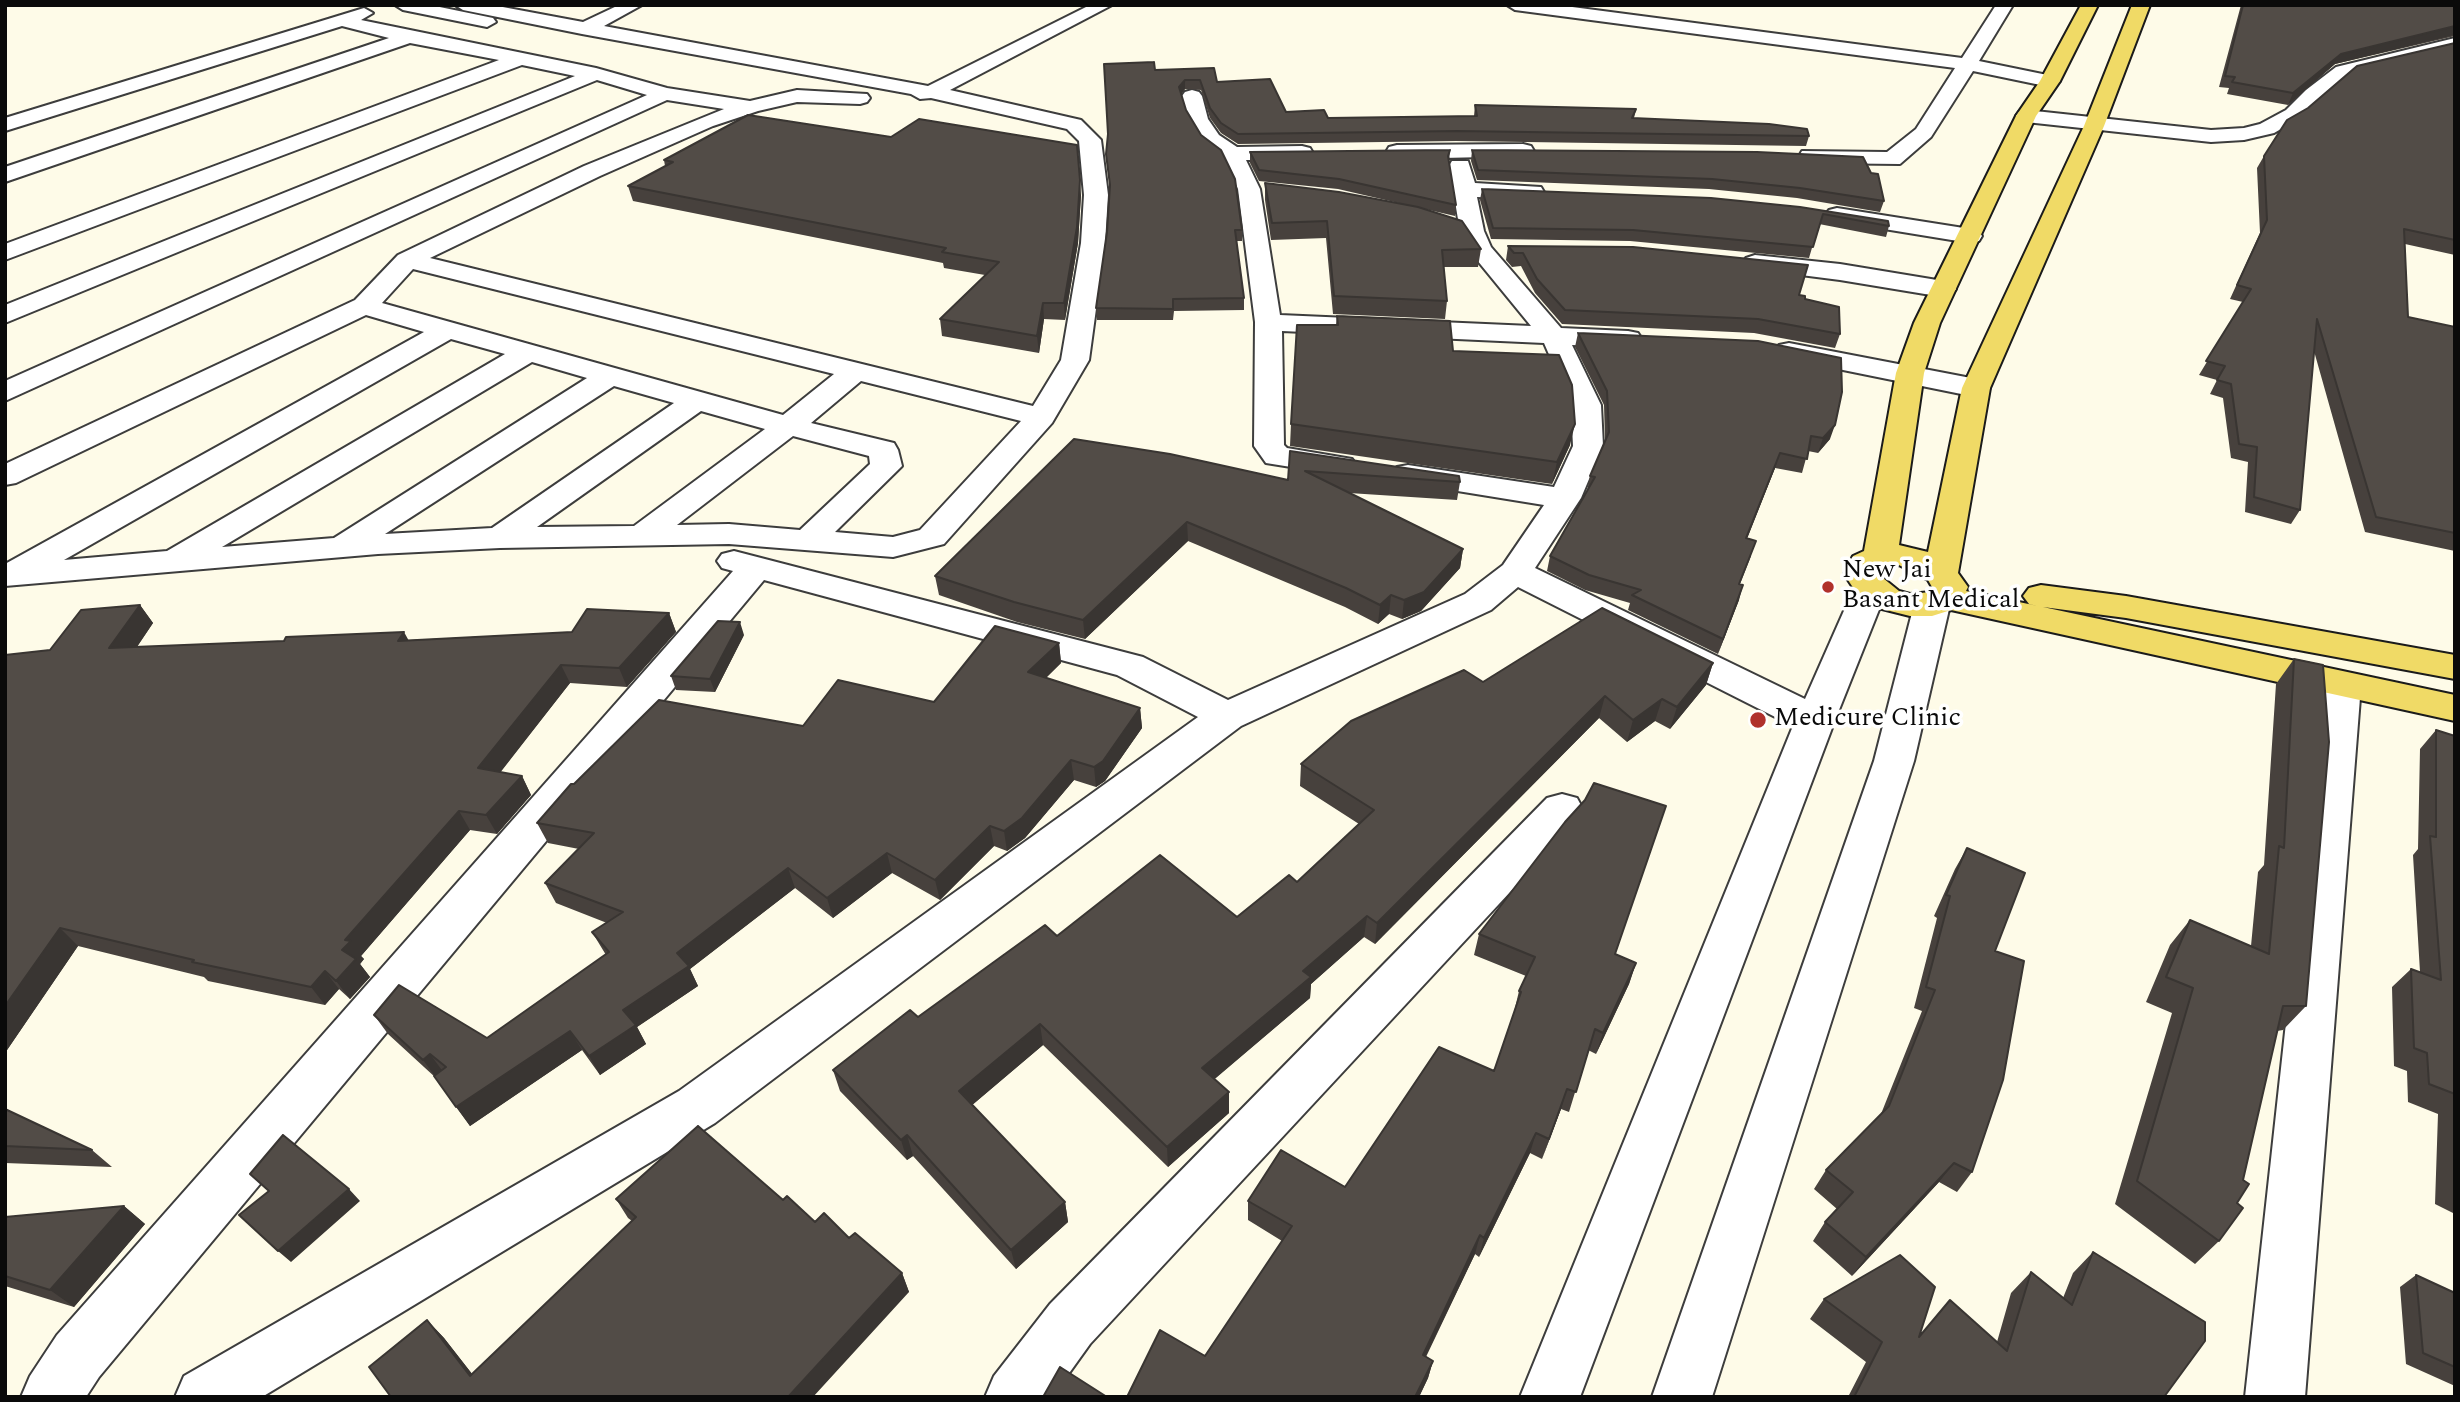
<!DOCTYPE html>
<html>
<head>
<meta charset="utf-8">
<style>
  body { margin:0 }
  #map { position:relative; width:2460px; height:1402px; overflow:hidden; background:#fefbe8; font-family:Spectral,serif }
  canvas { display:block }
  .frame { position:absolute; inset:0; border:7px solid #0a0a0a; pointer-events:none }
</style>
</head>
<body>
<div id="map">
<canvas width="2460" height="1402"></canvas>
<div class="frame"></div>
</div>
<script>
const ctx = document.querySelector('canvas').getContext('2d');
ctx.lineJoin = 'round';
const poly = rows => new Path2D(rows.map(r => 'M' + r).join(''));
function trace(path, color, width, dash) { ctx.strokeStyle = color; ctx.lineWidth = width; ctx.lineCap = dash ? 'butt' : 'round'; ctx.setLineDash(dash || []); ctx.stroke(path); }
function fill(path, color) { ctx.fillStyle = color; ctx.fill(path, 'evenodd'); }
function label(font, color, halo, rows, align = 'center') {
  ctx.font = font + ' Spectral,serif'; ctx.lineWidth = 7; ctx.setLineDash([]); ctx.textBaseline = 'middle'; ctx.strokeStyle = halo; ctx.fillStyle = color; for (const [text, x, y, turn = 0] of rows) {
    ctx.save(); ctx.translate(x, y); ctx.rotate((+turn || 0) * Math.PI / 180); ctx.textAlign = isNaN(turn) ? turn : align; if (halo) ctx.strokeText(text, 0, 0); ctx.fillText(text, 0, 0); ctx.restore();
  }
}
const minor = poly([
  [395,5,430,5,493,18,496,22,487,27,403,10,395,5],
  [455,5,492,5,583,22,619,5,642,5,604,26,928,86,1090,5,1112,5,950,90,1081,120,1101,140,1108,195,1105,243,1089,360,1052,423,944,544,893,557,729,544,500,548,378,554,5,586,5,564,424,332,366,315,16,483,5,485,5,464,355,300,398,255,584,166,724,109,667,100,5,401,5,381,647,95,597,80,5,323,5,305,575,76,522,65,5,260,5,244,499,60,410,43,5,182,5,167,389,38,342,26,5,131,5,118,364,8,373,13,361,20,596,68,667,88,750,101,797,90,867,94,870,98,867,102,860,104,797,102,758,111,713,126,600,176,430,258,1033,406,1061,360,1081,243,1084,195,1079,141,1067,129,931,98,920,99,911,94,582,34,463,10,455,5],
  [413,269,834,374,783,415,382,303,413,269],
  [451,339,505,354,167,551,64,560,451,339],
  [532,362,587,378,334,538,222,547,532,362],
  [861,381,1021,421,920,530,893,537,835,532,902,466,898,450,894,443,811,423,861,381],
  [614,386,674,403,492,528,385,534,614,386],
  [701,411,765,429,634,526,537,527,701,411],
  [793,436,869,456,870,464,800,530,729,524,677,525,793,436],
  [1507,5,1557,5,1962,58,1996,5,2013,5,1979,61,2057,77,2060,81,2050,87,1973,71,1931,137,1900,164,1810,163,1802,161,1799,156,1802,151,1887,152,1916,129,1955,68,1515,10,1507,5],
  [2455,38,2455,49,2350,75,2320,98,2300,118,2274,133,2244,140,2211,142,2026,122,2019,120,2016,116,2019,112,2026,110,2211,130,2244,128,2260,124,2286,110,2306,90,2336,67,2455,38],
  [1192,90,1199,92,1202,96,1208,119,1219,135,1237,147,1302,146,1310,148,1313,153,1310,158,1302,160,1246,160,1260,189,1280,315,1531,326,1468,249,1460,231,1449,166,1452,161,1468,161,1475,183,1541,187,1544,192,1541,197,1533,199,1477,197,1484,231,1491,247,1561,328,1628,331,1638,333,1642,339,1638,345,1628,347,1572,345,1601,405,1603,446,1581,498,1535,568,1805,699,1858,579,1870,576,1882,579,1888,587,1835,720,1580,1397,1520,1397,1793,726,1518,587,1491,610,1241,726,715,1123,262,1397,175,1397,184,1376,679,1091,1198,717,1117,675,764,580,99,1377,86,1397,21,1397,30,1376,57,1335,733,571,722,568,717,561,722,554,734,551,1143,657,1228,700,1465,594,1503,565,1544,505,1408,483,1397,481,1392,474,1397,467,1408,465,1554,487,1573,446,1571,405,1544,343,1282,331,1284,445,1287,448,1352,459,1357,466,1352,473,1341,475,1266,463,1254,446,1255,322,1238,189,1223,158,1203,144,1188,119,1182,96,1185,92,1192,90],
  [1523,144,1531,146,1534,151,1531,156,1397,159,1389,157,1386,152,1389,147,1397,145,1523,144],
  [1837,208,1970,229,1979,231,1982,236,1979,241,1970,243,1829,220,1825,215,1829,210,1837,208],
  [1755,255,1840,264,1943,281,1952,284,1956,289,1952,294,1943,297,1840,280,1746,268,1742,263,1746,258,1755,255],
  [1789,343,1976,379,1986,382,1990,388,1986,394,1976,397,1779,357,1775,351,1779,345,1789,343],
  [1932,594,1945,597,1950,605,1914,761,1712,1397,1652,1397,1874,761,1914,605,1919,597,1932,594],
  [2342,672,2355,676,2361,685,2305,1397,2245,1397,2323,685,2329,676,2342,672],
  [1562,794,1577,798,1583,809,1577,820,1090,1344,1052,1397,985,1397,994,1376,1050,1304,1547,798,1562,794]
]);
const major = poly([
  [2081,5,2098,5,2060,81,2036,116,1940,323,1924,373,1899,545,1928,552,1962,388,2084,126,2132,5,2150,5,2104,126,1990,388,1958,573,1968,587,1966,591,2038,606,2029,604,2023,596,2029,588,2041,585,2126,596,2455,655,2455,679,2126,618,2043,607,2455,695,2455,721,1951,610,1932,616,1910,616,1874,607,1858,595,1844,574,1853,556,1864,551,1896,373,1914,323,2016,116,2040,81,2081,5],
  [1899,565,1928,580,1932,587,1931,592,1910,594,1899,591,1878,574,1880,569,1886,566,1899,565]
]);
trace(minor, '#3d3d3d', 4);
trace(major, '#1b1b1b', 4);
fill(minor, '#fff');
fill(major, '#f0da66');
fill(poly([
  [2241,5,2455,5,2455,36,2335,64,2288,105,2227,94,2229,88,2219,87],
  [2455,43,2455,255,2405,244,2408,317,2455,327,2455,551,2365,532,2314,351,2300,510,2291,524,2245,512,2248,462,2231,458,2223,398,2210,394,2217,380,2199,375,2243,302,2230,299,2260,233,2257,168,2264,156],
  [1155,70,1217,82,1286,112,1328,118,1474,116,1475,105,1636,109,1634,118,1809,136,1806,146,1456,141,1238,144,1221,133,1210,118,1201,90,1185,89,1181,94,1186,110,1242,230,1242,241,1236,241,1244,298,1244,310,1174,311,1173,320,1097,320,1096,308,1107,232,1110,188,1106,154],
  [1450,150,1449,162,1456,205,1455,216,1338,189,1259,181,1250,163,1250,152],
  [1472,150,1757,152,1884,201,1880,212,1797,198,1709,189,1477,180,1471,161],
  [664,160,1081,195,1078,243,1065,320,1044,319,1039,353,942,336,940,319,985,275,944,268,943,263,633,201,628,186,665,166],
  [1265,183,1481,249,1478,267,1444,267,1447,301,1445,319,1333,314,1326,238,1271,240,1265,200],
  [1482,189,1800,207,1889,226,1886,237,1819,224,1809,258,1630,241,1491,239,1480,200],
  [1508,246,1799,295,1805,299,1840,334,1835,348,1754,333,1562,324,1535,293,1521,266,1512,267,1506,260],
  [1337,316,1453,351,1570,445,1552,484,1290,446,1291,424,1336,325],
  [1578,333,1830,439,1818,453,1808,451,1802,473,1775,468,1747,539,1751,556,1740,584,1739,600,1718,654,1628,610,1630,603,1585,590,1547,571,1550,556,1587,491,1590,476,1605,440,1604,405,1575,347],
  [1290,451,1460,482,1457,500,1349,493,1463,549,1460,568,1421,611,1402,619,1389,614,1378,624,1345,607,1188,541,1085,639,1017,622,939,595,935,576,1288,480],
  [140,605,153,623,137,647,409,640,572,632,669,613,676,632,627,687,570,683,500,772,522,776,531,795,497,834,470,830,361,956,364,959,360,964,370,977,350,999,339,989,325,1005,208,981,204,977,78,946,5,1053,50,650],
  [744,635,715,692,676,690,671,676],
  [1059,643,1061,663,1046,678,1140,708,1142,728,1105,781,1096,787,1074,780,1025,838,1007,851,994,846,940,900,892,873,833,918,795,888,690,969,698,986,637,1027,646,1044,600,1075,582,1050,470,1126,436,1078,388,1034,374,1015,487,1038,606,955,592,932,607,923,556,903,545,883,579,849,548,843,537,823,574,784,803,726,934,702],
  [2294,659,2306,1006,2283,1030,2277,1031,2237,1203,2219,1241,2195,1264,2115,1204,2172,1013,2146,1002,2170,945,2190,920,2251,946,2258,872,2264,865,2276,684],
  [1713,663,1706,685,1670,729,1655,721,1627,742,1599,718,1375,944,1364,937,1311,984,1310,998,1214,1079,1229,1092,1229,1113,1168,1167,1043,1045,972,1105,1065,1202,1068,1222,1016,1269,913,1156,907,1160,840,1091,833,1070,918,1017,1057,936,1237,917,1297,882,1359,824,1300,786,1301,764,1483,682],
  [2436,730,2455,736,2455,1214,2435,1204,2438,1114,2408,1102,2407,1071,2394,1066,2392,987,2411,969,2420,972,2413,855,2418,849,2420,749],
  [1967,848,1995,951,1972,1172,1957,1192,1939,1182,1852,1276,1813,1241,1825,1222,1837,1209,1814,1189,1826,1170,1881,1114,1922,1011,1914,1008,1937,918,1934,916,1955,869],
  [1479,934,1616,954,1636,963,1629,984,1596,1054,1588,1050,1569,1112,1561,1109,1542,1159,1530,1153,1479,1257,1475,1254,1426,1357,1433,1361,1428,1378,1419,1397,1127,1397,1205,1356,1282,1241,1248,1220,1248,1201,1345,1187,1494,1071,1514,1012,1519,991,1526,976,1474,955],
  [5,1109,92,1150,112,1167,5,1163],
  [616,1199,783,1200,815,1222,849,1238,902,1273,909,1292,391,1397,427,1320,444,1338,472,1374,632,1221,628,1218],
  [124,1206,145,1224,74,1307,5,1286,5,1217],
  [2093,1252,2164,1397,1848,1397,1866,1362,1810,1319,1824,1299,1919,1337,1997,1342,2011,1293,2031,1272,2063,1298,2073,1273],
  [2416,1275,2455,1293,2455,1386,2406,1364,2400,1287]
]), '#47413d');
fill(poly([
  [2455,26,2454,35,2335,64,2288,105,2293,93,2341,54],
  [1185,80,1185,89,1179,97,1179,87],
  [1080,180,1081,195,1078,243,1065,320,1064,303],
  [1043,303,1044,319,1039,353,1037,336],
  [1575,424,1570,445,1552,484,1557,462],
  [1835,425,1830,439,1818,453,1823,438],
  [1780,453,1775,468,1741,553,1746,538],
  [1187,522,1188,541,1085,639,1083,620],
  [1463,549,1460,568,1421,611,1402,619,1404,600],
  [1743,585,1739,600,1718,654,1723,639],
  [1391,595,1389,614,1378,624,1380,605],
  [140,605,153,623,123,667,109,648],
  [669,613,676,632,627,687,619,668],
  [740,622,744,635,715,692,710,679],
  [404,632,414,650,398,641],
  [1059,643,1061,663,1031,692,1028,672],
  [1713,663,1706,685,1670,729,1677,707],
  [561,665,570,683,489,787,478,768],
  [1605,696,1599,718,1375,944,1377,923],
  [1662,699,1655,721,1627,742,1633,720],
  [1140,708,1142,728,1105,781,1096,787,1094,767],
  [1071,760,1074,780,1025,838,1007,851,1004,831],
  [522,776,531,795,497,834,486,815],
  [459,811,470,830,361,956,364,959,360,964,370,977,350,999,336,981,345,940],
  [990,826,994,846,940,900,935,880],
  [887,853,892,873,833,918,827,898],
  [788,868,795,888,690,969,698,986,637,1027,646,1044,600,1075,589,1056,623,1010,677,953],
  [1367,916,1364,937,1311,984,1310,998,1203,1089,1202,1068,1303,971],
  [60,928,78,946,5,1053,5,1006],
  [1636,963,1629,984,1596,1054,1603,1033],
  [325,971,339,989,325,1005,311,987],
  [1040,1024,1043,1045,964,1112,959,1091],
  [570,1031,582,1050,470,1126,456,1107],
  [430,1054,444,1073,437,1079,423,1060],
  [1567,1089,1561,1109,1542,1159,1549,1139],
  [1229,1092,1229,1113,1168,1167,1167,1147],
  [1536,1133,1530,1153,1479,1257,1484,1238],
  [907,1135,913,1156,907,1160,901,1140],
  [1954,1163,1939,1182,1852,1276,1866,1257],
  [349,1189,360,1201,291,1262,278,1251],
  [1065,1202,1068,1222,1016,1269,1011,1250],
  [124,1206,145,1224,74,1307,50,1290],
  [1480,1235,1475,1254,1418,1372,1423,1355],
  [902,1273,909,1292,813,1397,788,1397],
  [427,1320,444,1338,487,1393,470,1376],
  [1433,1361,1428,1378,1419,1397,1415,1397]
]), '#393532');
const building = poly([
  [2243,5,2455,5,2455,26,2341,54,2293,93,2232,82,2235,77,2225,76,2243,5],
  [2455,43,2455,240,2404,229,2408,317,2455,327,2455,533,2376,517,2317,319,2300,510,2254,497,2257,447,2239,444,2231,384,2217,380,2225,366,2206,361,2251,289,2237,285,2267,220,2264,156,2287,120,2308,108,2357,66,2455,43],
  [1154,62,1155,70,1214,68,1217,82,1270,79,1286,112,1324,110,1328,118,1477,116,1475,105,1636,109,1632,118,1769,124,1807,129,1809,136,1457,131,1238,134,1221,123,1210,108,1200,80,1185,80,1179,87,1186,110,1201,135,1221,150,1235,179,1242,230,1235,230,1244,298,1173,299,1173,309,1096,308,1107,232,1110,185,1106,154,1108,134,1104,64,1154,62],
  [748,115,891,137,919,119,1077,145,1080,180,1077,227,1064,303,1043,303,1037,336,940,319,999,262,942,252,946,248,628,186,673,162,664,160,748,115],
  [1450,150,1448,156,1456,205,1339,179,1259,170,1250,152,1450,150],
  [1472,150,1757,152,1863,157,1871,173,1878,174,1884,201,1800,188,1712,179,1478,170,1472,150],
  [1265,183,1339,192,1418,207,1462,221,1481,249,1442,250,1447,301,1334,296,1327,221,1272,223,1265,183],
  [1482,189,1711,198,1800,207,1888,221,1889,226,1823,214,1813,247,1633,230,1493,228,1482,189],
  [1508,246,1633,247,1808,265,1799,295,1805,296,1805,299,1839,307,1840,334,1758,319,1565,310,1537,279,1523,253,1514,253,1508,246],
  [1337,316,1450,321,1453,351,1559,355,1572,385,1575,424,1557,462,1291,424,1297,325,1338,325,1337,316],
  [1578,333,1758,341,1841,358,1842,392,1835,425,1823,438,1811,436,1807,459,1780,453,1746,538,1756,541,1739,584,1743,585,1723,639,1632,595,1641,590,1589,575,1550,556,1595,477,1590,476,1609,432,1607,391,1578,333],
  [1074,439,1170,454,1288,480,1290,451,1459,476,1460,482,1305,471,1463,549,1424,592,1404,600,1391,595,1380,605,1346,588,1187,522,1083,620,1014,602,935,576,1074,439],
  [140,605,109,648,284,641,286,637,404,632,398,641,572,632,587,609,669,613,619,668,561,665,478,768,522,776,486,815,459,811,345,940,351,941,342,950,356,959,336,981,325,971,311,987,192,962,194,960,60,928,5,1006,5,655,50,650,81,610,140,605],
  [1602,608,1713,663,1677,707,1662,699,1633,720,1605,696,1377,923,1367,916,1303,971,1311,977,1202,1068,1229,1092,1167,1147,1040,1024,959,1091,1065,1202,1011,1250,907,1135,901,1140,833,1070,910,1010,918,1017,1045,925,1057,936,1160,855,1237,917,1289,875,1297,882,1374,810,1301,764,1351,721,1464,670,1483,682,1602,608],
  [718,621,740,622,710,679,671,676,718,621],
  [995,626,1059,643,1028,672,1140,708,1103,761,1094,767,1071,760,1022,818,1004,831,990,826,935,880,887,853,827,898,788,868,677,953,689,966,623,1010,636,1025,589,1056,570,1031,456,1107,434,1076,446,1067,430,1054,423,1060,374,1015,399,985,487,1038,609,952,592,932,623,912,545,883,594,833,537,823,571,784,574,784,659,700,803,726,838,680,934,702,995,626],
  [2294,659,2323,665,2329,742,2306,1006,2283,1006,2243,1180,2249,1184,2237,1203,2243,1208,2219,1241,2137,1181,2193,988,2166,977,2190,920,2269,954,2279,846,2284,848,2294,659],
  [2436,730,2455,736,2455,1094,2429,1084,2427,1053,2414,1048,2411,969,2441,980,2430,836,2436,837,2436,730],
  [1594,783,1666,806,1615,954,1636,963,1603,1033,1595,1029,1576,1092,1567,1089,1549,1139,1536,1133,1484,1238,1480,1235,1423,1355,1433,1361,1415,1397,1273,1397,1271,1396,1271,1397,1127,1397,1160,1330,1205,1356,1292,1226,1248,1201,1281,1150,1345,1187,1439,1047,1494,1071,1521,992,1519,991,1535,957,1479,934,1565,822,1585,800,1594,783],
  [1967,848,2025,873,1995,951,2024,961,2003,1080,1972,1172,1954,1163,1866,1257,1825,1222,1853,1192,1826,1170,1889,1106,1935,990,1926,987,1950,896,1946,895,1967,848],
  [5,1109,92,1150,5,1146,5,1109],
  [698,1126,783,1200,787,1196,815,1222,824,1213,849,1238,855,1233,902,1273,788,1397,391,1397,369,1367,427,1320,470,1376,636,1217,616,1199,698,1126],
  [283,1135,349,1189,278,1251,239,1215,269,1191,250,1174,283,1135],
  [124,1206,50,1290,5,1276,5,1217,124,1206],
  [2093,1252,2205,1322,2205,1341,2164,1397,1854,1397,1882,1342,1824,1299,1900,1255,1935,1287,1919,1337,1950,1300,2007,1351,2031,1272,2072,1305,2093,1252],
  [2416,1275,2455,1293,2455,1367,2423,1353,2416,1275],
  [1060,1367,1107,1397,1043,1397,1060,1367]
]);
fill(building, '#524c47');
trace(building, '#393532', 2);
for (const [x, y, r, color] of [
  [1828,587,7,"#b0312c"],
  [1758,720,9,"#b0312c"]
]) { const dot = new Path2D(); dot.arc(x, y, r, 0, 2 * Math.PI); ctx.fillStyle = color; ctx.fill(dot); trace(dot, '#fff', 2.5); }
label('26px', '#0a0a0a', '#fff', [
  ["New Jai",1842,572],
  ["Basant Medical",1842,602],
  ["Medicure Clinic",1774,720]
], 'left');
</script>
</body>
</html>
